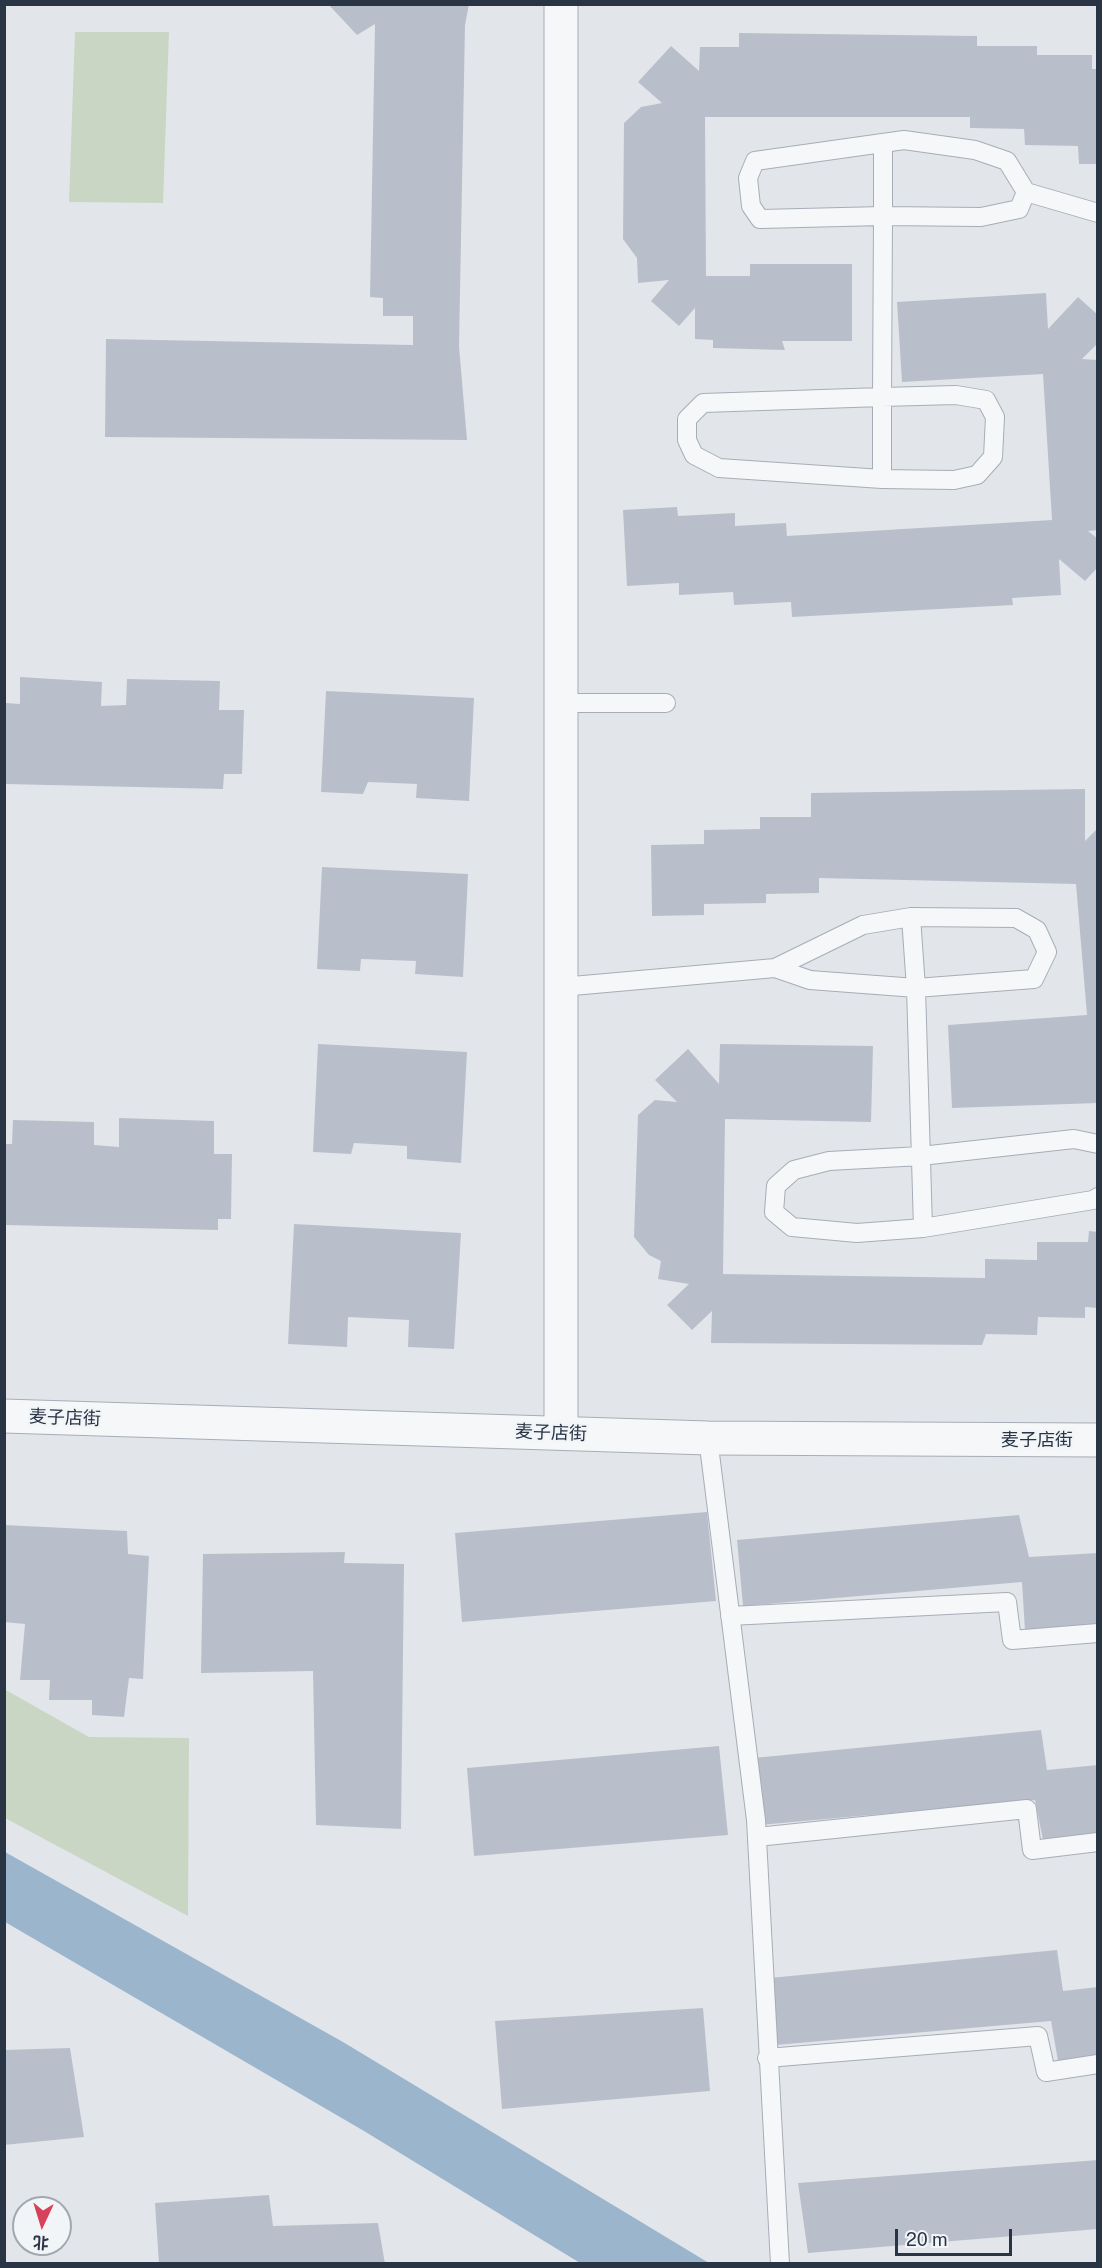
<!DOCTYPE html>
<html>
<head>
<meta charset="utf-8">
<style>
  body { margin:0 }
  #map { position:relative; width:1102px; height:2268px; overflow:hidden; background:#e2e6eb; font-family:"Public Sans","Noto Sans SC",sans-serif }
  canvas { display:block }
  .frame { position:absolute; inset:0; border:6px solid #293445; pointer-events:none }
  .north { position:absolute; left:12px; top:2196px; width:60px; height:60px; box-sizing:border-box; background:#f2f5f8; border:2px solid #a2a8b0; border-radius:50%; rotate:184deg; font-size:16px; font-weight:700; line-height:24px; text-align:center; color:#293445 }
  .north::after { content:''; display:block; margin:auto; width:21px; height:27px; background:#d7415c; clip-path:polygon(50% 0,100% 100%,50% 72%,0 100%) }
  .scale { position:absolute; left:895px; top:2229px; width:117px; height:27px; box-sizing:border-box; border:3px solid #293445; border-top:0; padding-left:8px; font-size:18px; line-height:21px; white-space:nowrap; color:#293445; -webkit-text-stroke:4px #f2f5f8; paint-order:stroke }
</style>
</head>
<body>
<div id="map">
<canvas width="1102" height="2268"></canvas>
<div class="frame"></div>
<div class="north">北</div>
<div class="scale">20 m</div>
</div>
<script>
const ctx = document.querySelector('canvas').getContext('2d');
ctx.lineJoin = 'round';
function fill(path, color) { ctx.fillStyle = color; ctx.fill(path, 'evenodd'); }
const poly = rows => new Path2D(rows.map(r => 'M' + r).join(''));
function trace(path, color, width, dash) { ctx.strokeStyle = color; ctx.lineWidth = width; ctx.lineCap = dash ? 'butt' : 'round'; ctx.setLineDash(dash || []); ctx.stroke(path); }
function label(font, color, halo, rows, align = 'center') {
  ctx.font = font + ' "Public Sans","Noto Sans SC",sans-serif'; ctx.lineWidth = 4.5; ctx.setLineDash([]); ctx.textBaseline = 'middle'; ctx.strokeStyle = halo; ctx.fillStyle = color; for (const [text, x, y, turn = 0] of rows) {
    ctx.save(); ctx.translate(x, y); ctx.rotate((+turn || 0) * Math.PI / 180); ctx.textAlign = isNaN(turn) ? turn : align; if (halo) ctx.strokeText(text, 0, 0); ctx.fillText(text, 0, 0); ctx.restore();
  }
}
fill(poly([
  [75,32,169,32,163,203,69,202],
  [4,1689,89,1737,189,1738,188,1916,5,1818]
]), '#c8d6c3');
fill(poly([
  [5,1852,343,2042,709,2263,580,2263,364,2131,5,1922]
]), '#9bb5cd');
fill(poly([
  [328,4,469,4,465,25,459,346,467,440,105,437,106,339,413,345,413,316,383,316,383,298,370,297,375,24,357,35],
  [739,33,977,36,977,46,1037,46,1037,55,1092,55,1092,69,1098,69,1098,164,1079,164,1078,146,1025,145,1024,129,970,128,970,117,705,117,706,276,750,276,750,264,852,264,852,341,782,341,785,350,713,348,713,340,695,339,695,308,679,326,651,301,669,280,638,283,637,258,623,239,624,123,641,107,662,103,638,82,671,46,699,71,700,47,739,47],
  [1046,293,1048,329,1078,297,1098,315,1098,343,1082,359,1098,360,1098,530,1088,531,1098,539,1098,567,1085,581,1059,559,1061,595,1012,598,1013,605,792,617,791,602,734,605,733,592,679,595,679,583,627,586,623,510,677,507,678,516,735,513,735,526,786,523,787,536,1052,520,1043,374,902,382,897,302],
  [20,677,102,682,101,706,126,705,127,679,220,681,219,710,244,710,242,774,224,774,223,789,5,784,5,703,20,704],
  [326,691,474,698,469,801,416,798,417,784,368,782,363,794,321,792],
  [1085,789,1085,841,1098,828,1098,1103,952,1108,948,1025,1087,1015,1076,884,819,878,819,893,766,894,766,903,704,904,704,915,652,916,651,845,704,844,704,830,760,829,760,817,811,817,811,793],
  [322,867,468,874,463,977,415,974,416,961,361,959,360,971,317,969],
  [318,1044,467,1052,461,1163,407,1159,407,1146,354,1143,351,1154,313,1152],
  [720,1044,873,1046,871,1122,725,1119,723,1274,985,1278,985,1259,1037,1260,1037,1242,1088,1242,1089,1231,1098,1232,1098,1308,1085,1307,1085,1318,1038,1317,1037,1335,986,1334,982,1345,711,1343,712,1311,692,1330,667,1305,689,1284,658,1279,661,1261,649,1255,634,1237,638,1115,655,1100,677,1102,655,1080,688,1049,719,1084],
  [119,1118,214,1121,214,1154,232,1154,231,1219,218,1219,218,1230,4,1225,4,1144,12,1144,13,1120,94,1122,94,1145,119,1147],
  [294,1224,461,1233,454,1349,408,1347,409,1320,348,1317,347,1347,288,1344],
  [707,1512,716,1601,462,1622,455,1533],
  [1019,1515,1029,1557,1098,1553,1098,1625,1025,1631,1022,1582,743,1606,737,1540],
  [4,1525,127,1531,128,1554,149,1556,143,1679,129,1678,124,1717,92,1715,92,1700,49,1700,50,1680,20,1680,25,1624,4,1622],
  [345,1552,344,1563,404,1564,401,1829,316,1825,313,1671,201,1673,203,1554],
  [1041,1730,1047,1770,1098,1765,1098,1834,1043,1840,1035,1800,760,1825,754,1758],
  [719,1746,728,1835,474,1856,467,1768],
  [1057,1950,1063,1991,1098,1987,1098,2056,1058,2061,1051,2021,776,2045,770,1978],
  [703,2008,710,2091,502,2109,495,2021],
  [70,2048,84,2137,4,2145,4,2050],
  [1098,2160,1098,2229,808,2253,798,2183],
  [269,2195,273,2226,378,2223,385,2264,159,2264,155,2203]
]), '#b9bfca');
const lane = poly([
  [883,143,883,216,981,217,1019,209,1026,192],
  [882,479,719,468,694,455,687,440,687,419,703,403,882,397,956,395,986,400,995,417,993,457,977,475,954,480,882,479,882,397,883,216,760,219,751,206,748,178,755,161,904,140,975,150,1007,161,1026,192,1098,213],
  [561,703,666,703],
  [775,968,863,925,911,917,1016,918,1037,930,1047,952,1034,979,916,988,911,917],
  [561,987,775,968,810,980,916,988,923,1228,1093,1200,1098,1197],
  [923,1228,857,1233,792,1227,774,1212,776,1186,794,1170,829,1161,921,1156,1074,1139,1098,1144],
  [708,1438,756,1820,780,2264],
  [730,1616,1007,1602,1012,1640,1098,1633],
  [757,1837,1027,1809,1032,1850,1098,1842],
  [767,2058,1038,2036,1046,2072,1098,2064]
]);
const street = poly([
  [4,1416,708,1438,1098,1440],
  [561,1433,561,4]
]);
trace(lane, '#a7adb6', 20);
trace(street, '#a7adb6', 35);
trace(lane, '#f5f7f9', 18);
trace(street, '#f5f7f9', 33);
label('18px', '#293445', '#f2f5f8', [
  ["麦子店街",65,1418,2],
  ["麦子店街",551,1433,2],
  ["麦子店街",1037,1440]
]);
</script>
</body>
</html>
